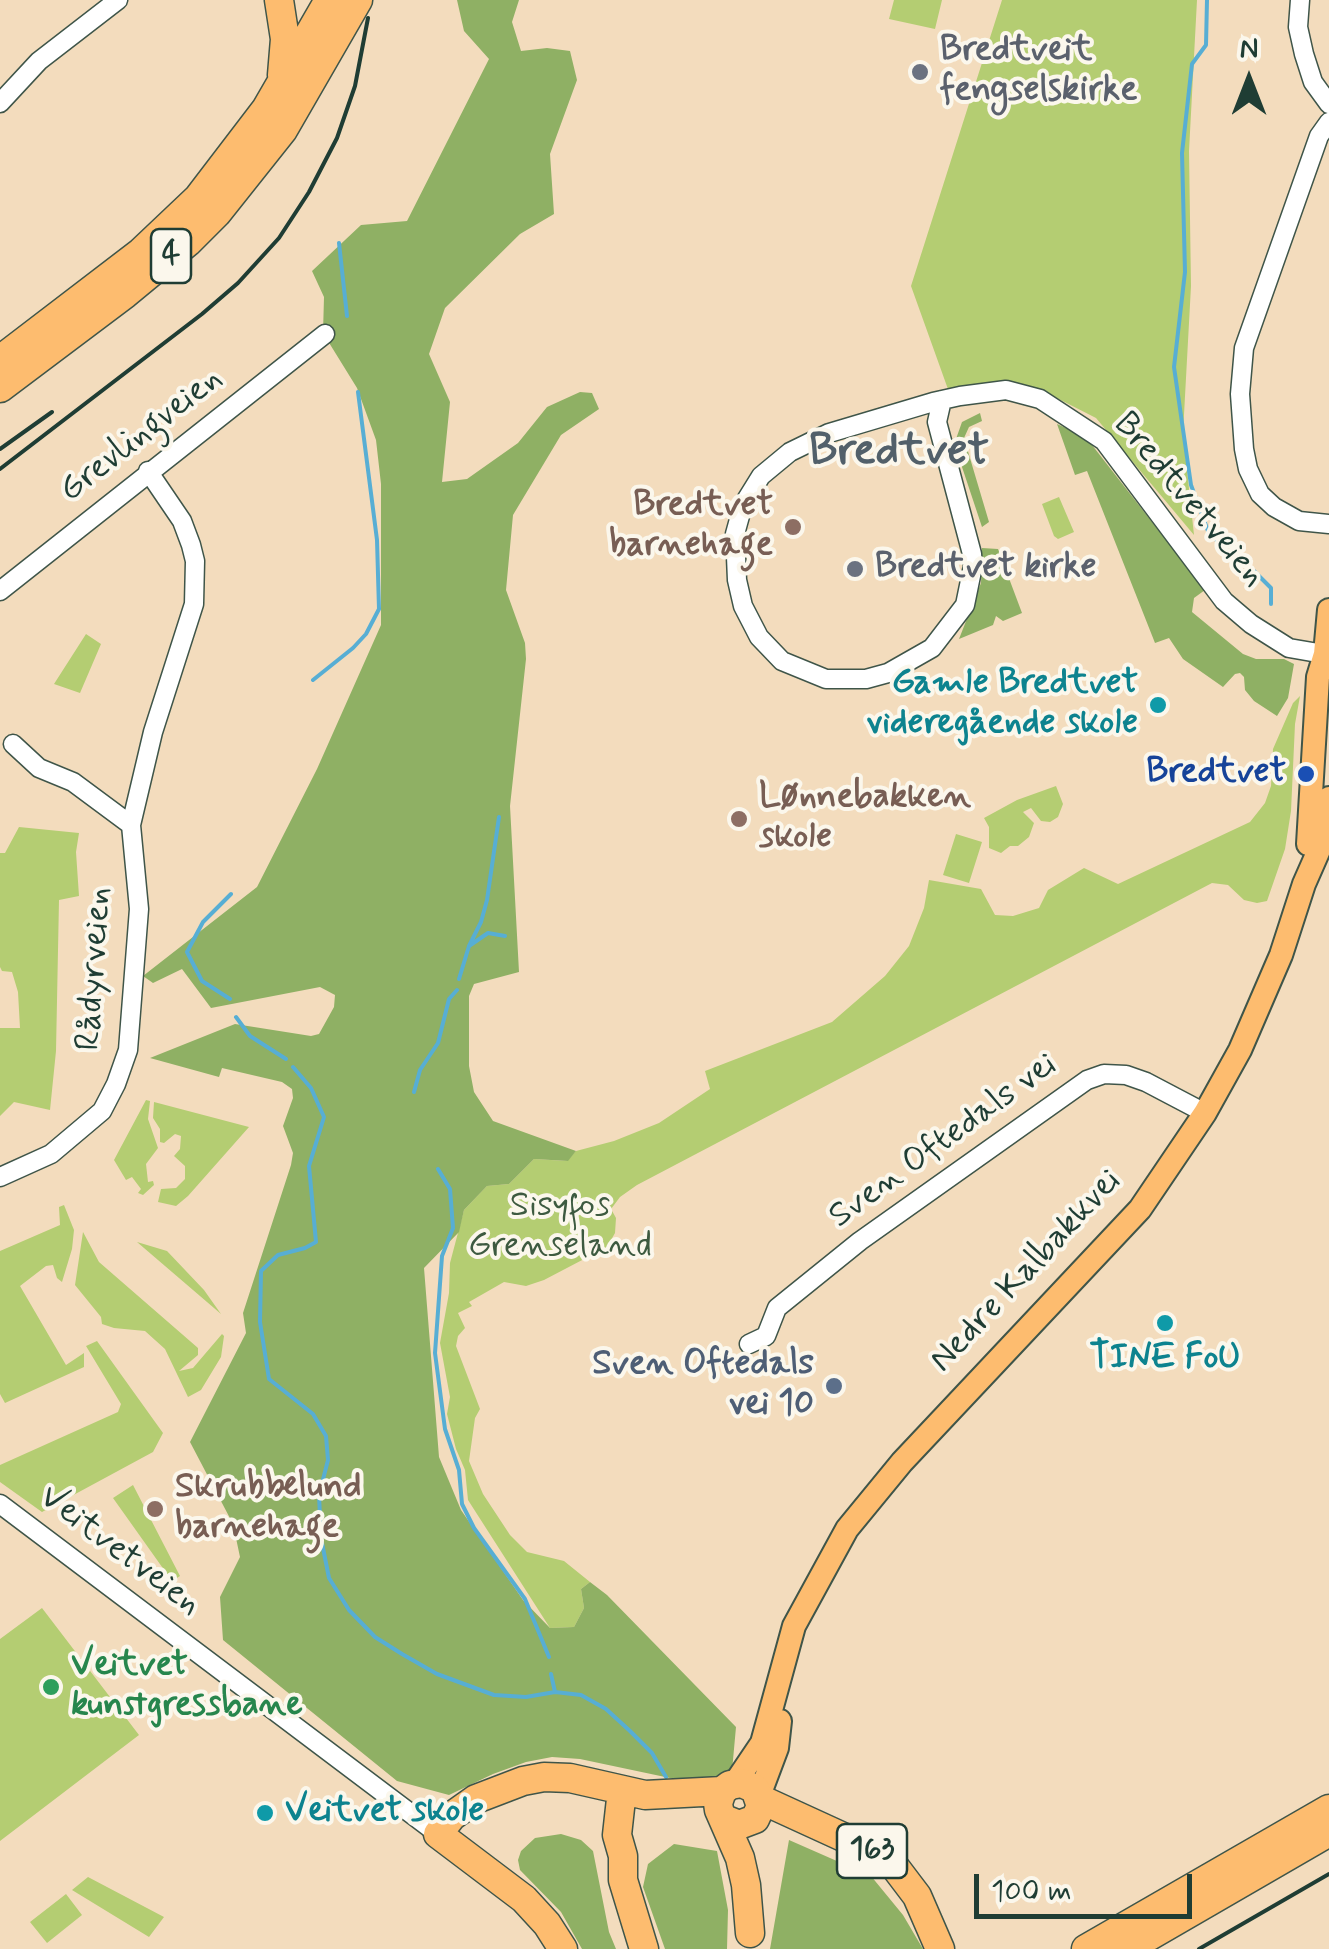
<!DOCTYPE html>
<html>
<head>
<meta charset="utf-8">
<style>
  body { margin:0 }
  #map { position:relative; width:1329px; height:1949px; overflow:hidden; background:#f3dcbd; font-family:Mynerve,sans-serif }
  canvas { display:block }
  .north { position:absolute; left:1199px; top:30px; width:100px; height:100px; -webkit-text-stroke:8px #fbf7ec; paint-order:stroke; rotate:0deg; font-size:28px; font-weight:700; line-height:40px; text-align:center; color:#1f3d34 }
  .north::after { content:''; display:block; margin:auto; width:35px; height:45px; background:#1f3d34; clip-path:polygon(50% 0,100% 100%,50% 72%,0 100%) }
  .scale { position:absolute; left:974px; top:1874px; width:218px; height:45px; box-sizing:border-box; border:5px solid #1f3d34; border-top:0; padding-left:12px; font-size:30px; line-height:35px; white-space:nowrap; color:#1f3d34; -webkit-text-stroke:8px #fbf7ec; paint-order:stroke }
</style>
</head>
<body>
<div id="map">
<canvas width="1329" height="1949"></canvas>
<div class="north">N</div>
<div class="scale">100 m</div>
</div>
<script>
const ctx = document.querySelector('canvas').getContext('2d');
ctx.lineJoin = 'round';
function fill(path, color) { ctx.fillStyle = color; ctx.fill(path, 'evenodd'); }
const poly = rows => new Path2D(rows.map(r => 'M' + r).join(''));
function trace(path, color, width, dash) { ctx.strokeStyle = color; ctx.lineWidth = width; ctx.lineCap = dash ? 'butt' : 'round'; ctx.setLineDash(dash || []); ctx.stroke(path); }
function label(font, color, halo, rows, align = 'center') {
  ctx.font = font + ' Mynerve,sans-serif'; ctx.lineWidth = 8; ctx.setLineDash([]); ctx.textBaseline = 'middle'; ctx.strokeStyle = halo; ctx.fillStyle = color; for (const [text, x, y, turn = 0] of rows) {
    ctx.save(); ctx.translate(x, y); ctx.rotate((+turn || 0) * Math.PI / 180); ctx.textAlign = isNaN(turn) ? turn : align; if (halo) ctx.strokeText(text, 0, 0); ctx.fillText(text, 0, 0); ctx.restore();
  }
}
fill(poly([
  [894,0,942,0,935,29,889,19],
  [1002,0,1197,0,1189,151,1191,286,1183,433,1194,535,1096,418,1043,391,1008,385,949,392,911,286],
  [1059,497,1074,532,1058,539,1054,536,1042,504],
  [86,634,101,644,80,693,54,684],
  [1300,696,1295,724,1291,811,1285,849,1267,901,1257,903,1244,900,1228,885,1212,883,637,1185,620,1197,611,1209,616,1218,615,1233,607,1247,544,1280,526,1286,504,1282,469,1302,472,1306,458,1313,465,1328,458,1336,456,1346,480,1409,475,1418,469,1461,483,1494,510,1535,527,1552,564,1561,590,1582,581,1589,584,1608,574,1627,550,1628,468,1500,465,1470,456,1449,447,1414,450,1397,440,1343,449,1293,450,1263,464,1210,487,1186,509,1184,534,1159,567,1161,576,1151,614,1141,659,1123,710,1089,705,1071,832,1022,885,976,909,946,924,908,929,880,981,889,995,915,1013,916,1039,908,1048,890,1084,868,1118,884,1250,822,1265,803,1271,786,1273,749,1293,703],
  [1056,786,1063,804,1058,817,1050,822,1041,821,1031,808,1023,812,1034,823,1029,837,1018,846,1010,846,1001,853,989,848,989,827,984,818,1017,800],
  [19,827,79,833,76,852,79,896,59,900,56,1051,50,1110,14,1102,0,1116,0,1028,20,1028,18,992,12,972,2,971,0,967,0,853,5,853],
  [956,834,982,842,969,883,943,875],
  [146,1100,150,1101,148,1119,158,1148,146,1164,148,1182,153,1181,154,1185,143,1195,138,1193,141,1189,132,1177,126,1180,114,1160],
  [154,1102,249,1127,188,1196,176,1206,158,1202,161,1189,176,1188,185,1179,185,1166,174,1156,180,1149,181,1136,175,1134,164,1143,160,1142,160,1129,153,1118],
  [64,1205,74,1230,72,1249,62,1282,57,1278,53,1265,46,1266,20,1286,66,1365,84,1353,84,1367,5,1403,0,1394,0,1251,60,1225,59,1207],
  [83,1232,99,1262,198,1348,198,1355,179,1371,193,1368,222,1334,224,1336,221,1357,201,1390,188,1397,165,1349,145,1331,114,1328,102,1324,101,1317,75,1285],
  [137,1242,167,1251,204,1290,221,1314],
  [97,1341,163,1433,153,1452,42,1512,0,1482,0,1465,118,1412,121,1404,86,1346],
  [133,1485,180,1576,172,1581,113,1498],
  [42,1608,139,1735,0,1841,0,1639],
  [88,1877,164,1917,149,1937,72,1890],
  [66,1894,82,1915,47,1943,30,1922]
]), '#b4cd72');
fill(poly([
  [457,0,519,0,512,22,521,51,547,48,570,51,577,80,550,154,554,214,520,234,445,308,429,354,450,402,442,482,467,479,518,443,547,407,580,392,592,393,599,409,561,435,513,515,506,590,525,643,526,659,510,806,519,972,474,984,469,996,469,1066,474,1092,493,1121,576,1151,568,1161,534,1159,509,1184,487,1186,464,1210,459,1232,424,1268,439,1457,461,1510,523,1600,550,1628,574,1627,584,1608,581,1589,590,1582,607,1595,736,1727,732,1771,703,1785,580,1759,552,1757,526,1762,493,1774,449,1795,397,1781,223,1640,220,1597,240,1557,233,1524,190,1442,246,1333,243,1313,291,1165,293,1153,283,1126,293,1098,292,1089,282,1082,222,1068,219,1077,150,1058,235,1024,311,1036,319,1034,334,1007,335,995,320,987,211,1008,182,969,153,983,143,976,257,887,317,769,381,625,381,484,376,440,357,388,323,333,324,297,312,271,361,225,407,221,489,59,464,31],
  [980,413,982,421,969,427,964,438,989,522,982,527,956,449,956,439,962,422],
  [1057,424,1077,433,1092,445,1205,590,1194,598,1192,612,1243,654,1256,659,1284,659,1294,664,1288,698,1277,716,1254,701,1245,690,1244,677,1240,673,1235,674,1223,687,1183,659,1169,638,1155,643,1087,471,1075,475],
  [982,548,998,549,1022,613,1003,621,996,616,993,625,959,639,981,583],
  [561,1834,581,1840,593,1851,609,1932,616,1949,582,1949,561,1912,520,1870,518,1860,521,1851,535,1838],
  [789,1840,871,1876,903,1915,923,1949,770,1949],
  [674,1844,717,1851,728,1910,727,1949,665,1949,643,1887,648,1864]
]), '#8fb064');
trace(poly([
  [1207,0,1206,45,1192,64,1182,153,1185,272,1174,367,1191,485,1208,531,1238,564,1248,565,1271,588,1271,604],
  [339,243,347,316],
  [313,680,353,648,366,634,379,609,377,540,358,392],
  [469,946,481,922,487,900,499,817],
  [459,979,469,946,488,933,505,936],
  [230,999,202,981,187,952,203,922,231,894],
  [236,1017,250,1036,286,1059],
  [293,1067,311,1088,324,1117,309,1166,316,1242,305,1248,278,1255,261,1271,260,1322,269,1379,313,1414,326,1436,328,1460,319,1495,321,1538,329,1578,349,1610,375,1637,402,1654,437,1674,494,1695,526,1697,555,1692,581,1695,606,1709,630,1731,652,1753,666,1777],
  [414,1092,420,1070,438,1043,449,999,457,990],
  [438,1169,450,1189,453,1228,442,1256,435,1353,445,1429,459,1470,462,1504,474,1528,525,1599,549,1657],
  [551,1674,555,1692]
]), '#57aed4', 4);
const minor = poly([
  [1300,0,1298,27,1304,54,1313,82,1329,104],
  [0,103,39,61,118,0],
  [1329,122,1319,136,1244,348,1240,394,1244,449,1248,469,1260,494,1274,507,1299,521,1329,524],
  [942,400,937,422,972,554,973,566,965,605,932,648,888,673,866,679,826,679,782,661,759,637,743,606,737,580,735,534,743,505,761,476,790,452,829,433,933,402,960,396,1006,390,1040,399,1104,441,1224,601,1251,624,1289,648,1329,655],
  [0,591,325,334],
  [13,744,39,768,73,782,131,825],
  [0,1177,51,1154,102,1111,116,1084,128,1050,139,909,131,825,153,732,194,604,195,561,191,545,182,521,148,471],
  [749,1344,766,1336,777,1308,860,1241,1087,1080,1104,1074,1126,1075,1146,1082,1205,1113],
  [0,1504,438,1834]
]);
const major = poly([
  [1308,844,1318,677,1325,654,1329,610],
  [735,1783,762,1743,794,1626,847,1529,902,1462,1140,1209,1205,1113,1240,1050,1281,955,1304,884,1319,850,1329,798],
  [759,1796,777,1748,780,1721]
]);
const highway = poly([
  [279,0,285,39,282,75],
  [0,360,141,252,198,198,266,109,329,0],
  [0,388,125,294,188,242,217,213,283,130,358,0],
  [622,1790,617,1835,623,1856,623,1880,644,1949],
  [760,1799,867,1848,895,1867,917,1896,940,1949],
  [724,1819,739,1825,755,1819,761,1806,755,1789,742,1783,730,1785,722,1791,718,1803,719,1810,740,1858,746,1885,750,1933],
  [563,1949,547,1924,524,1899,438,1834,452,1816,476,1799,523,1781,544,1777,570,1778,645,1795,722,1791],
  [1086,1949,1329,1809],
  [1127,1949,1329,1832]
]);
trace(minor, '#3f5549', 21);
trace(major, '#3f5549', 26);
trace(highway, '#3f5549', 31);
trace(minor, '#fff', 18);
trace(major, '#fdbc6f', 22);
trace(highway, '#fdbc6f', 28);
trace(poly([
  [0,449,52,412],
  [0,469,202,314,238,283,279,238,309,192,337,138,355,86,368,18],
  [1199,1949,1329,1874]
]), '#1f3d34', 4);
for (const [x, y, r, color] of [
  [920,72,10,"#6b7280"],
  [793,527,10,"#8d6e63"],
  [855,569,10,"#6b7280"],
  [1158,705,10,"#0f9aa8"],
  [1306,774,10,"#1a4fb4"],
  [739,819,10,"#8d6e63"],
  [1165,1323,10,"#0f9aa8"],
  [834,1386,10,"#5c6f8a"],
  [155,1509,10,"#8d6e63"],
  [51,1687,10,"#2e9e5b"],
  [265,1813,10,"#0f9aa8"]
]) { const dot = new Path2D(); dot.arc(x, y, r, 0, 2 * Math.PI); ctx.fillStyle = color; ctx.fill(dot); trace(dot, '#fbf7ec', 4); }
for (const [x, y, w] of [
  [171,256,40],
  [872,1851,70]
]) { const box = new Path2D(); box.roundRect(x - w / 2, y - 27, w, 54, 8); ctx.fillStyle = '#fbf7ec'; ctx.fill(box); trace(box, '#1f3d34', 2.5); }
label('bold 32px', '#1f3d34', null, [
  ["4",171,256],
  ["163",872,1851]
]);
label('bold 35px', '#5b616d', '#fbf7ec', [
  ["Bredtveit",940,52],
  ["fengselskirke",940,92],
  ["Bredtvet kirke",875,569]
], 'left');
label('35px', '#1f3d34', '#fbf7ec', [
  ["Grevlingveien",142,436,-38],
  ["Bredtvetveien",1188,501,50],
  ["Rådyrveien",96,969,-86],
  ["Sven Oftedals vei",944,1142,-36],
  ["Nedre Kalbakkvei",1027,1272,-47],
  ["Veitvetveien",119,1552,37]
]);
label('bold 35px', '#785e54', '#fbf7ec', [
  ["Bredtvet",773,507,"right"],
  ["barnehage",773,547,"right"],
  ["Lønnebakken",759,799],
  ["skole",759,839],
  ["Skrubbelund",175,1489],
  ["barnehage",175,1529]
], 'left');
label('bold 35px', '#0d838f', '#fbf7ec', [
  ["Gamle Bredtvet",1138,685],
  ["videregående skole",1138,725],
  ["TINE FoU",1165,1360,"center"],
  ["Veitvet skole",285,1813,"left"]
], 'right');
label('bold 35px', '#164399', '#fbf7ec', [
  ["Bredtvet",1286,774]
], 'right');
label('35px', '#3d5a40', '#fbf7ec', [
  ["Sisyfos",560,1208],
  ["Grenseland",560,1248]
]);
label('bold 35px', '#4e5e75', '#fbf7ec', [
  ["Sven Oftedals",814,1366],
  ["vei 10",814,1406]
], 'right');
label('bold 35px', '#27864d', '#fbf7ec', [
  ["Veitvet",71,1667],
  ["kunstgressbane",71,1707]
], 'left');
label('bold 45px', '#52606a', '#fbf7ec', [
  ["Bredtvet",899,454]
]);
</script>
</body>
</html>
